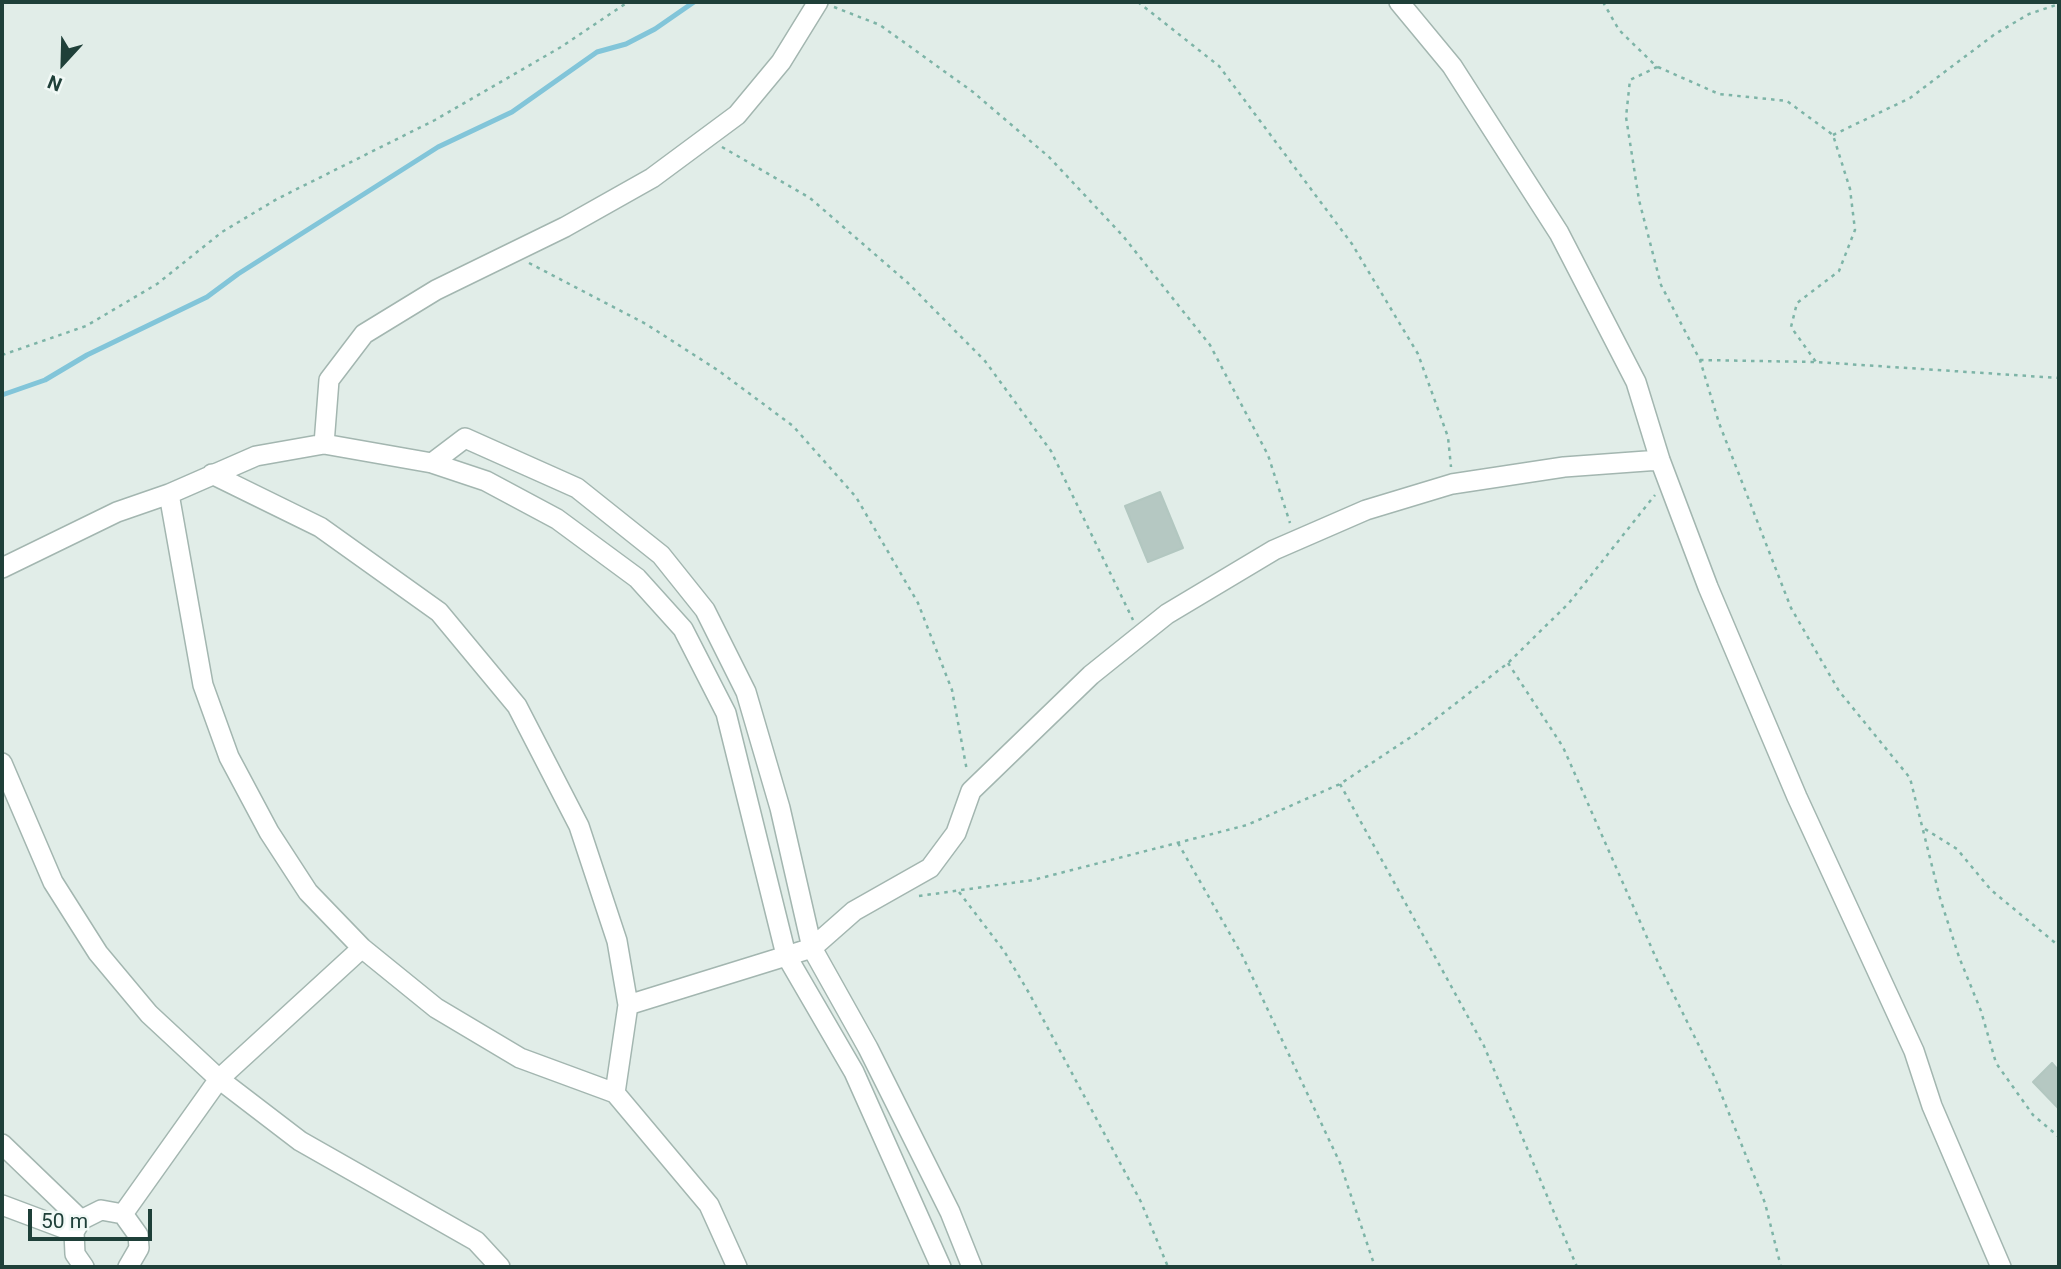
<!DOCTYPE html>
<html>
<head>
<meta charset="utf-8">
<style>
  body { margin:0 }
  #map { position:relative; width:2061px; height:1269px; overflow:hidden; background:#e1ede8; font-family:Roboto,sans-serif }
  canvas { display:block }
  .frame { position:absolute; inset:0; border:4px solid #1f4039; pointer-events:none }
  .north { position:absolute; left:28px; top:28px; width:70px; height:70px; -webkit-text-stroke:5px #f1f9f6; paint-order:stroke; rotate:202deg; font-size:19px; font-weight:700; line-height:28px; text-align:center; color:#1f4039 }
  .north::after { content:''; display:block; margin:auto; width:24px; height:32px; background:#1f4039; clip-path:polygon(50% 0,100% 100%,50% 72%,0 100%) }
  .scale { position:absolute; left:28px; top:1209px; width:124px; height:32px; box-sizing:border-box; border:4px solid #1f4039; border-top:0; padding-left:9px; font-size:21px; line-height:24px; white-space:nowrap; color:#1f4039; -webkit-text-stroke:5px #f1f9f6; paint-order:stroke }
</style>
</head>
<body>
<div id="map">
<canvas width="2061" height="1269"></canvas>
<div class="frame"></div>
<div class="north">N</div>
<div class="scale">50 m</div>
</div>
<script>
const ctx = document.querySelector('canvas').getContext('2d');
ctx.lineJoin = 'round';
const poly = rows => new Path2D(rows.map(r => 'M' + r).join(''));
function trace(path, color, width, dash) { ctx.strokeStyle = color; ctx.lineWidth = width; ctx.lineCap = dash ? 'butt' : 'round'; ctx.setLineDash(dash || []); ctx.stroke(path); }
function fill(path, color) { ctx.fillStyle = color; ctx.fill(path, 'evenodd'); }
trace(poly([
  [2,395,45,380,87,355,207,297,238,274,438,147,512,112,597,52,626,44,655,29,694,2]
]), '#82c5d9', 5);
const building = poly([
  [1160,492,1183,548,1148,562,1125,506,1160,492],
  [2052,1063,2059,1071,2059,1109,2033,1082,2052,1063]
]);
fill(building, '#b5c8c2');
trace(building, '#b2c7c0', 2);
const minor = poly([
  [1399,2,1452,66,1559,233,1636,382,1660,460,1708,587,1797,797,1914,1051,1932,1106,2001,1267],
  [324,444,329,380,364,334,436,290,565,227,652,178,737,115,781,62,818,2],
  [432,463,465,438,577,488,661,555,705,610,746,692,780,808,812,948,868,1048,950,1212,972,1267],
  [212,474,320,527,439,612,517,706,579,826,617,941,628,1005,615,1093],
  [2,568,117,512,169,494],
  [2,763,53,882,98,953,149,1014,219,1079,300,1141,476,1241,500,1267],
  [628,1005,812,948,854,911,930,868,956,833,971,791,1091,675,1167,614,1274,550,1366,510,1452,484,1564,467,1660,460],
  [2,1144,81,1220],
  [2,1205,74,1232],
  [123,1214,219,1079,362,948],
  [84,1267,75,1254,74,1232,81,1220,101,1210,123,1214,138,1235,139,1248,128,1267],
  [737,1267,709,1205,615,1093,520,1058,436,1008,362,948,308,892,269,832,229,757,203,685,169,494,256,456,324,444,432,463,486,481,557,519,637,578,683,629,726,713,786,955,854,1072,941,1267]
]);
trace(minor, '#a3b6b0', 22);
trace(poly([
  [1138,2,1219,66,1352,244,1418,354,1448,437,1451,467],
  [1603,2,1619,30,1657,67,1630,80,1626,117,1639,200,1661,285,1700,360,1719,423,1791,608,1839,691,1910,778,1940,898,1959,957,1981,1011,1996,1063,2033,1115,2059,1137],
  [834,7,880,25,973,92,1049,157,1123,236,1210,345,1268,455,1290,523],
  [1658,67,1719,94,1787,101,1833,135,1850,189,1855,230,1839,271,1797,303,1791,327,1816,362],
  [1833,135,1910,98,1995,34,2029,14,2059,4],
  [722,147,810,198,908,283,985,361,1051,451,1133,620],
  [529,263,646,324,719,371,793,426,856,497,918,603,952,690,967,771],
  [2,355,86,326,157,284,222,232,277,199,435,120,561,47,628,2],
  [1700,360,1816,362,2059,378],
  [1508,663,1563,747,1660,967,1714,1076,1765,1203,1781,1267],
  [1340,784,1484,1046,1577,1267],
  [1925,829,1957,849,1991,890,2059,946],
  [1178,843,1242,955,1340,1163,1375,1267],
  [959,892,1004,951,1029,993,1141,1202,1168,1267],
  [919,896,1033,880,1247,825,1340,784,1420,731,1508,663,1569,603,1655,495]
]), '#7db4a7', 2.5, [3.5, 5]);
trace(minor, '#fff', 19);
</script>
</body>
</html>
